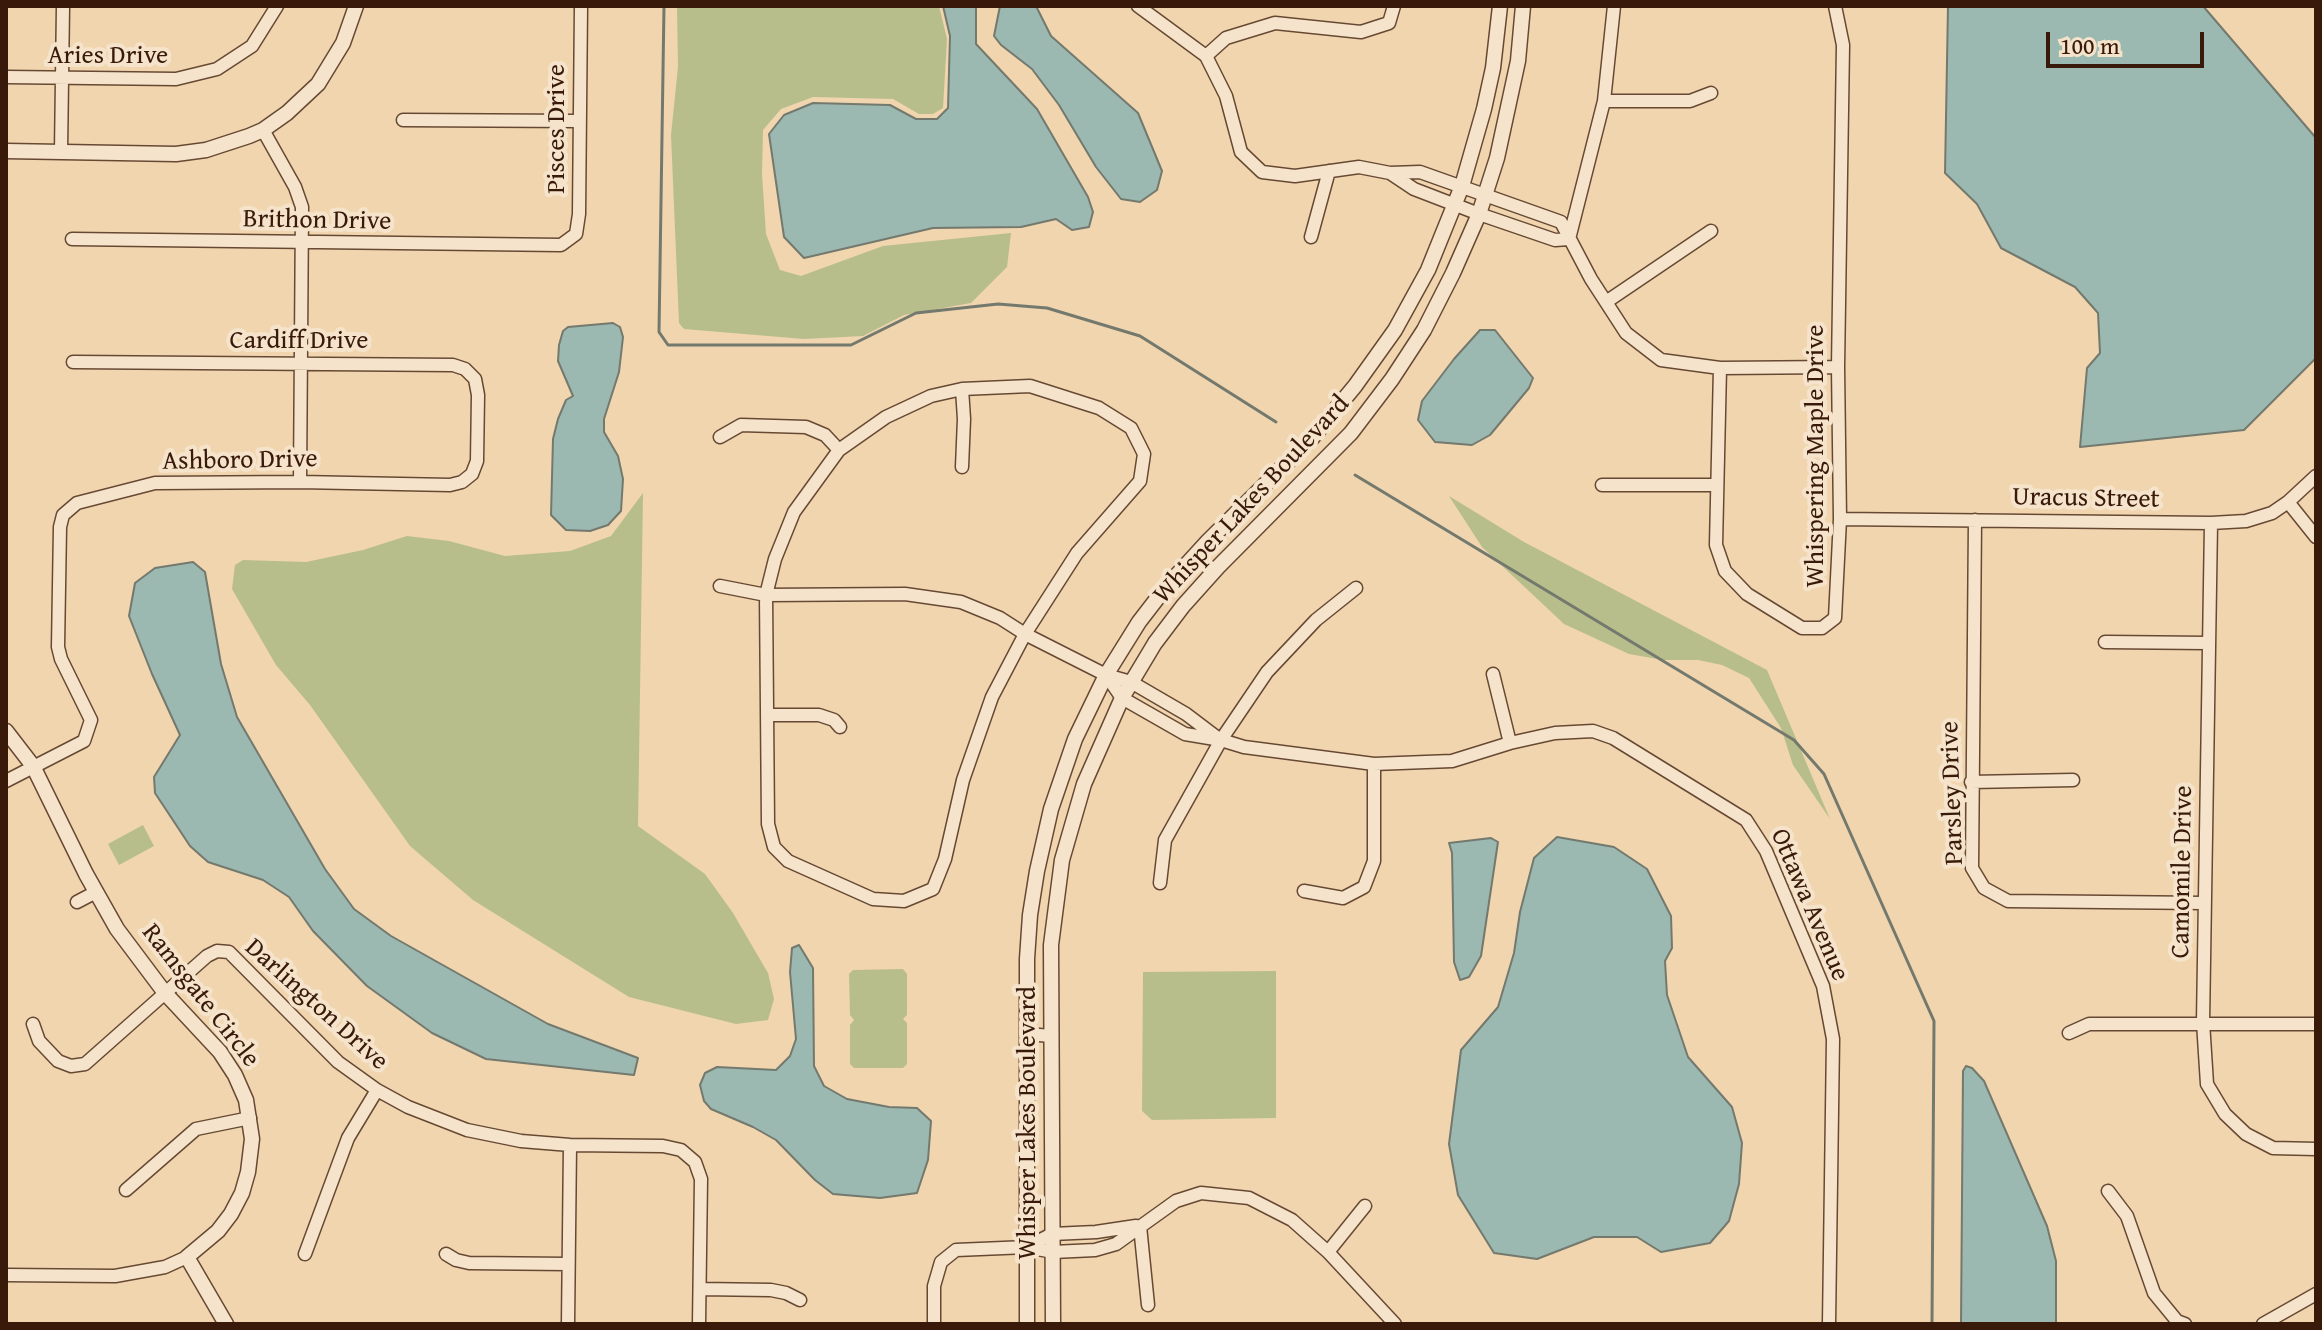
<!DOCTYPE html>
<html>
<head>
<meta charset="utf-8">
<style>
  body { margin:0 }
  #map { position:relative; width:2322px; height:1330px; overflow:hidden; background:#f0d5af; font-family:"Gentium Book Plus",serif }
  canvas { display:block }
  .frame { position:absolute; inset:0; border:8px solid #391a0a; pointer-events:none }
  .scale { position:absolute; left:2046px; top:32px; width:158px; height:36px; box-sizing:border-box; border:4px solid #391a0a; border-top:0; padding-left:10px; font-size:24px; line-height:28px; white-space:nowrap; color:#391a0a; -webkit-text-stroke:6px #f5e4cb; paint-order:stroke }
</style>
</head>
<body>
<div id="map">
<canvas width="2322" height="1330"></canvas>
<div class="frame"></div>
<div class="scale">100 m</div>
</div>
<script>
const ctx = document.querySelector('canvas').getContext('2d');
ctx.lineJoin = 'round';
function fill(path, color) { ctx.fillStyle = color; ctx.fill(path, 'evenodd'); }
const poly = rows => new Path2D(rows.map(r => 'M' + r).join(''));
function trace(path, color, width, dash) { ctx.strokeStyle = color; ctx.lineWidth = width; ctx.lineCap = dash ? 'butt' : 'round'; ctx.setLineDash(dash || []); ctx.stroke(path); }
function label(font, color, halo, rows, align = 'center') {
  ctx.font = font + ' "Gentium Book Plus",serif'; ctx.lineWidth = 8; ctx.setLineDash([]); ctx.textBaseline = 'middle'; ctx.strokeStyle = halo; ctx.fillStyle = color; for (const [text, x, y, turn = 0] of rows) {
    ctx.save(); ctx.translate(x, y); ctx.rotate((+turn || 0) * Math.PI / 180); ctx.textAlign = isNaN(turn) ? turn : align; if (halo) ctx.strokeText(text, 0, 0); ctx.fillText(text, 0, 0); ctx.restore();
  }
}
fill(poly([
  [677,6,939,6,947,39,943,108,933,114,919,114,893,99,813,97,781,109,763,130,762,174,766,234,780,270,801,276,883,246,1011,233,1007,267,971,303,904,315,863,336,804,339,684,329,679,323,671,135,678,67],
  [643,493,638,826,705,874,733,913,768,973,774,999,768,1020,736,1024,629,997,473,900,410,846,310,705,276,665,232,589,235,565,243,560,306,562,363,550,407,536,449,541,505,556,570,551,611,536],
  [1449,496,1524,542,1767,670,1830,819,1793,765,1781,728,1749,678,1722,665,1698,660,1663,660,1629,654,1564,624,1482,547],
  [143,825,154,846,119,865,108,844],
  [903,969,907,974,907,1015,903,1019,907,1023,907,1064,903,1068,854,1068,850,1064,850,1025,854,1020,850,1015,849,974,853,970],
  [1276,971,1276,1118,1152,1120,1142,1111,1143,972]
]), '#b7be8c');
const water = poly([
  [943,6,976,6,976,44,1037,109,1088,197,1093,212,1089,227,1072,230,1056,219,1021,227,933,228,804,258,784,237,769,134,784,115,813,103,890,105,916,119,937,119,948,108,950,36,943,6],
  [1000,6,1036,6,1051,36,1138,113,1162,171,1157,190,1140,202,1121,199,1096,167,1059,105,1032,69,1001,45,994,36,1000,6],
  [1948,6,2203,6,2316,138,2316,358,2244,430,2080,447,2087,368,2100,353,2098,313,2075,287,2001,248,1977,204,1945,173,1948,6],
  [613,323,620,327,623,337,619,372,604,419,604,432,618,456,623,479,621,511,608,525,590,531,566,530,551,515,553,439,558,419,566,400,573,396,558,361,559,345,563,331,568,327,613,323],
  [1480,330,1495,330,1533,378,1529,388,1490,435,1472,445,1435,442,1418,420,1422,401,1454,359,1480,330],
  [193,562,205,572,221,664,237,717,325,869,354,909,391,936,548,1024,638,1058,634,1075,486,1059,432,1033,367,986,313,931,289,897,263,880,208,862,190,846,155,793,154,777,180,735,152,674,129,616,135,583,155,568,193,562],
  [1557,837,1614,847,1647,869,1671,916,1672,948,1665,961,1667,995,1688,1057,1732,1107,1742,1143,1739,1184,1729,1221,1710,1243,1661,1252,1637,1237,1594,1237,1537,1259,1494,1253,1458,1195,1449,1144,1461,1050,1498,1007,1514,953,1520,912,1534,858,1557,837],
  [1491,838,1498,842,1481,956,1469,977,1460,980,1454,962,1452,853,1449,843,1491,838],
  [799,945,813,968,814,1066,824,1086,847,1099,889,1107,917,1108,931,1121,928,1160,917,1193,880,1198,833,1194,815,1180,776,1140,753,1127,711,1109,704,1101,700,1085,705,1073,717,1067,776,1070,790,1056,796,1039,790,972,792,948,799,945],
  [1966,1066,1972,1068,1984,1081,2047,1226,2056,1261,2056,1324,1961,1324,1963,1071,1966,1066]
]);
fill(water, '#9bb8b1');
trace(water, '#74796e', 2);
trace(poly([
  [664,6,659,332,668,345,851,345,916,313,998,304,1047,308,1140,336,1276,422],
  [1355,475,1794,740,1824,774,1934,1021,1932,1324]
]), '#74796e', 3);
const minor = poly([
  [1138,6,1206,56,1226,96,1241,152,1262,172,1295,176,1359,167,1390,173,1420,172,1561,222,1591,279,1626,333,1661,360,1720,368,1838,367],
  [1206,56,1226,38,1275,23,1361,32,1389,23,1394,6],
  [6,77,176,79,217,69,252,46,277,6],
  [1604,101,1690,101,1711,93],
  [403,120,579,121],
  [263,130,295,187,302,207,300,482],
  [61,152,63,6],
  [1390,173,1414,189,1479,214,1555,240,1569,239],
  [1311,237,1329,171],
  [72,239,561,245,576,234,579,214,581,6],
  [1569,239,1604,101,1614,6],
  [1606,302,1711,231],
  [1720,368,1716,545,1725,571,1747,594,1802,628,1822,628,1835,618,1840,519,1838,367,1843,45,1835,6],
  [1030,386,1099,408,1131,428,1144,454,1140,481,1077,553,1025,634,992,697,963,780,945,859,933,889,904,901,873,899,788,861,774,847,768,824,766,595,775,559,794,512,839,450,886,417,931,396,962,389,1030,386],
  [720,437,741,425,806,427,825,435,839,450],
  [962,467,964,419,962,389],
  [1602,485,1717,485],
  [2288,502,2316,537],
  [1840,519,2211,523,2246,521,2272,513,2288,502,2316,476],
  [1975,520,1972,868,1984,888,2008,901,2204,903],
  [2211,523,2203,1022,2207,1084,2225,1114,2246,1134,2273,1148,2316,1149],
  [720,586,766,595,905,594,961,602,1000,618,1025,634,1106,675,1131,682,1186,714,1219,739],
  [2105,642,2208,643],
  [1493,674,1510,743],
  [1106,675,1122,698,1185,734,1221,740,1244,747,1374,764,1452,761,1510,743,1555,733,1593,731,1613,738,1746,820,1766,851,1823,986,1833,1039,1829,1324],
  [768,715,819,715,834,720,840,727],
  [6,781,84,741,91,720,61,659,58,647,60,527,63,515,77,503,155,483,300,482,450,485,462,482,472,474,477,461,478,395,475,379,465,369,453,365,73,362],
  [1971,782,2073,780],
  [1160,883,1165,840,1221,740,1267,672,1316,620,1356,588],
  [1304,891,1343,898,1364,887,1374,861,1374,764],
  [77,902,96,892],
  [33,1024,39,1041,58,1061,71,1066,85,1064,207,956,217,951,229,952,338,1062,377,1090,408,1107,467,1130,521,1141,570,1145,663,1146,681,1150,695,1162,701,1179,699,1324],
  [2069,1033,2089,1024,2316,1024],
  [1027,1034,1051,1036],
  [126,1190,196,1129,250,1118],
  [2108,1191,2127,1216,2154,1293,2177,1321,2185,1324],
  [1140,1226,1148,1305],
  [1027,1247,1052,1234,1096,1232,1136,1226],
  [1328,1252,1365,1206],
  [305,1254,348,1138,377,1090],
  [446,1254,456,1260,469,1263,568,1264],
  [6,1275,115,1276,165,1267,187,1257],
  [700,1289,771,1290,786,1293,800,1300],
  [568,1324,570,1145],
  [934,1324,934,1286,941,1262,956,1250,1027,1247,1053,1252,1095,1250,1116,1244,1176,1201,1201,1193,1249,1198,1292,1220,1328,1252,1395,1324],
  [2263,1324,2316,1294]
]);
const tertiary = poly([
  [6,151,176,154,206,150,249,136,263,130,287,113,318,84,343,43,356,6],
  [6,731,33,766,86,874,117,929,165,993,220,1052,235,1075,246,1100,252,1139,248,1172,242,1193,231,1214,218,1231,187,1257,226,1324],
  [1027,1324,1027,959,1030,915,1037,871,1051,809,1075,739,1106,675,1139,622,1166,587,1208,541,1312,438,1355,386,1395,330,1428,270,1462,186,1484,109,1493,68,1500,6],
  [1053,1324,1051,945,1062,860,1084,784,1122,698,1155,643,1183,606,1218,567,1351,433,1392,379,1424,330,1453,273,1479,214,1497,158,1518,61,1523,6]
]);
trace(minor, '#674933', 15);
trace(tertiary, '#674933', 17);
trace(minor, '#f5e4cb', 12);
trace(tertiary, '#f5e4cb', 14);
label('26px', '#391a0a', '#f5e4cb', [
  ["Aries Drive",108,56],
  ["Pisces Drive",557,129,-90],
  ["Brithon Drive",317,221,1],
  ["Cardiff Drive",299,341],
  ["Whispering Maple Drive",1816,456,-90],
  ["Ashboro Drive",240,461,-1],
  ["Uracus Street",2086,499,1],
  ["Whisper Lakes Boulevard",1252,500,-47],
  ["Parsley Drive",1953,793,-92],
  ["Camomile Drive",2183,872,-89],
  ["Ottawa Avenue",1809,905,67],
  ["Ramsgate Circle",200,996,52],
  ["Darlington Drive",316,1005,42],
  ["Whisper Lakes Boulevard",1028,1123,-90]
]);
</script>
</body>
</html>
